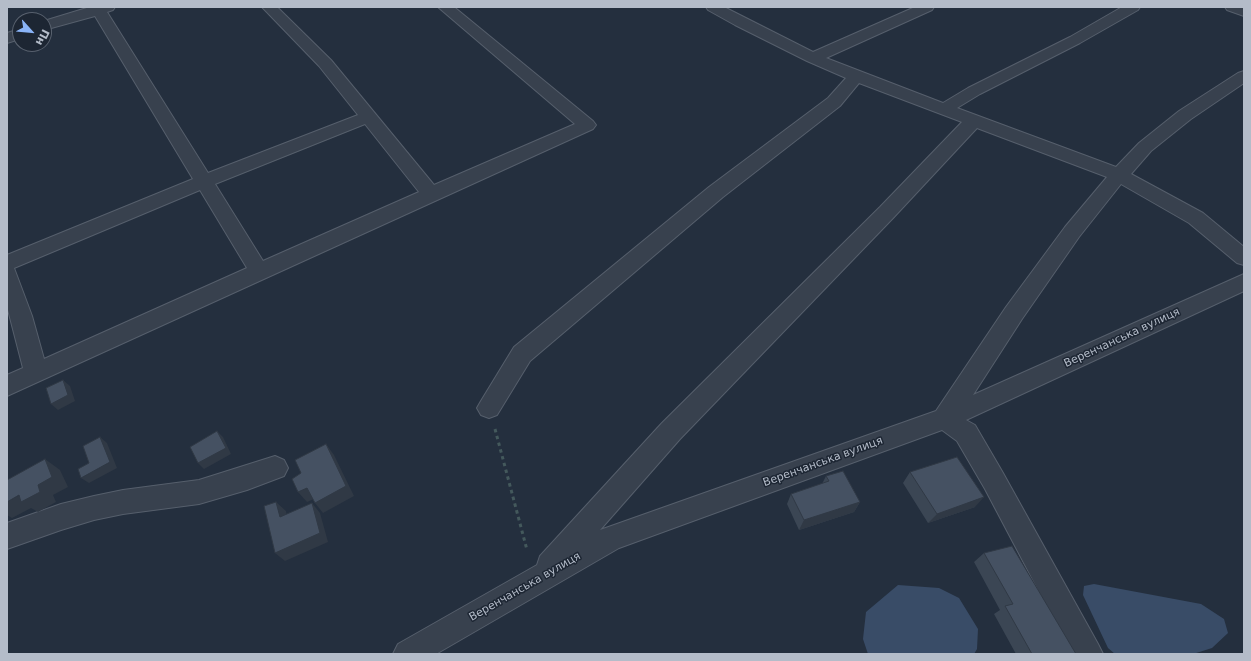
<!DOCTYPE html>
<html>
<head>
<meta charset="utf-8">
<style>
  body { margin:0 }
  #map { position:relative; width:1251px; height:661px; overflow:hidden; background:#242f3e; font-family:"DejaVu Sans",sans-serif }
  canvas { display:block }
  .frame { position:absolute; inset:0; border:8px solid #b4bcc9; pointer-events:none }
  .north { position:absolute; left:12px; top:12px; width:40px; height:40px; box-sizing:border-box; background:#1d2633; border:1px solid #59626f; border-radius:50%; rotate:117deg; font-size:11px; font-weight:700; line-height:16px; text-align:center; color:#b4bcc9 }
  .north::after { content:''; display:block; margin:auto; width:14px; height:18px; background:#8ab4f8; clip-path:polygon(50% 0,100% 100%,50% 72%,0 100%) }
</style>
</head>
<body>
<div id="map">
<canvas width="1251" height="661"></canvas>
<div class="frame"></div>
<div class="north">Пн</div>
</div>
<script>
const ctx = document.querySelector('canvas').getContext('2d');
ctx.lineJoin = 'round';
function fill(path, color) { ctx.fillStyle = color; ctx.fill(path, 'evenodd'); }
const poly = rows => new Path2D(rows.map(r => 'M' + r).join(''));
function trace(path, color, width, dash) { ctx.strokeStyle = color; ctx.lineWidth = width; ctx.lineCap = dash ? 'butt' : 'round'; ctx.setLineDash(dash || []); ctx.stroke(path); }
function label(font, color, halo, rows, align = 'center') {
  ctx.font = font + ' "DejaVu Sans",sans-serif'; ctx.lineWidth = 3; ctx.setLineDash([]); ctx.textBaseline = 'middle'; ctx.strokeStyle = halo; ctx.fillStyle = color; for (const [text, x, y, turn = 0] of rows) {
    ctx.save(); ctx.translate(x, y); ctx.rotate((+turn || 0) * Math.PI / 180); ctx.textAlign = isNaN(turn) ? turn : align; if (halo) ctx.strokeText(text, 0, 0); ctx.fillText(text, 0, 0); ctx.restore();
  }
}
fill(poly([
  [1094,584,1201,604,1224,619,1228,633,1212,648,1193,654,1115,654,1108,648,1083,595,1084,586],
  [898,585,939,588,959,598,978,629,977,649,974,654,868,654,863,639,866,612]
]), '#394c67');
const minor = poly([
  [90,7,115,7,113,10,107,12,208,173,358,115,319,66,262,7,277,7,331,60,434,185,575,124,438,7,454,7,593,121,596,125,593,129,7,396,7,375,23,368,7,306,7,255,193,179,95,16,44,30,44,21,90,7],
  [365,124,419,192,263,261,215,184,365,124],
  [200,190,247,268,44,359,32,316,14,268,200,190],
  [706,7,724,7,813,52,915,7,934,7,932,10,826,58,943,103,968,88,1070,37,1122,7,1140,7,1138,10,1080,43,980,94,957,108,1116,167,1139,143,1179,111,1238,73,1244,71,1244,83,1191,119,1151,151,1131,174,1203,213,1244,247,1244,265,1237,263,1189,223,1121,184,1079,237,1022,319,973,395,1244,274,1244,291,966,420,975,425,1003,473,1098,644,1103,654,1072,654,985,489,957,441,942,430,619,548,436,654,393,654,398,644,537,565,540,556,662,423,880,207,962,122,859,83,840,106,723,197,530,361,497,415,489,418,481,415,477,408,481,401,514,347,709,187,828,98,846,78,807,61,735,25,708,10,706,7],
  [977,128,1107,177,1065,227,1006,307,936,411,600,530,680,439,894,217,977,128],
  [1225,7,1244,7,1244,16,1227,10,1225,7],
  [20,29,20,39,7,43,7,33,20,29],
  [275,456,284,460,288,468,284,476,247,490,199,504,123,514,94,520,61,530,7,549,7,523,61,504,94,496,123,490,199,480,275,456]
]);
trace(minor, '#565f6c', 2);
trace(poly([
  [495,429,527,550]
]), '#44595c', 3, [3.5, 3.5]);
fill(minor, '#38414e');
fill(poly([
  [910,472,975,507,928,523,903,483],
  [826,476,860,502,854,512,799,530,787,504,791,494,822,484],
  [984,553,1076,654,1016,654,994,614,1000,610,974,562]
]), '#3b4654');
fill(poly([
  [63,380,70,386,75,401,58,410,51,404],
  [217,431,223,437,231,454,204,469,198,463],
  [100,437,107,443,117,468,89,483,81,478,110,462],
  [326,444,334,455,354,496,323,513,315,503],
  [45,459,60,470,68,487,53,495,56,502,38,512,31,508,12,518,7,515,7,502,38,485],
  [307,488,316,498,307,502,298,492],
  [984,497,975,507,928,523,937,514],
  [276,502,286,511,289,527,280,517],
  [860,502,854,512,799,530,804,520],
  [312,503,320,513,328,542,285,561,275,553]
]), '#303945');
const building = poly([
  [63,380,68,395,51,404,46,388,63,380],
  [217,431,226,448,198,463,190,447,217,431],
  [100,437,110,462,81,478,78,469,89,463,83,446,100,437],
  [326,444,346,486,315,503,307,488,298,492,292,479,301,473,295,460,326,444],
  [957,457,984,497,937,514,910,472,957,457],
  [45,459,52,477,38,485,40,492,21,502,19,495,7,502,7,480,45,459],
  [843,471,860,502,804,520,791,494,829,481,826,476,843,471],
  [276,502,280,517,312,503,320,533,275,553,264,506,276,502],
  [1012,546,1076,654,1032,654,1005,606,1013,604,984,553,1012,546]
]);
fill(building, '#455162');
trace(building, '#303945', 1);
label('11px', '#b4bcc9', '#1d2633', [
  ["Веренчанська вулиця",1122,338,-25],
  ["Веренчанська вулиця",823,462,-20],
  ["Веренчанська вулиця",525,587,-30]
]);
</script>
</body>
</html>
